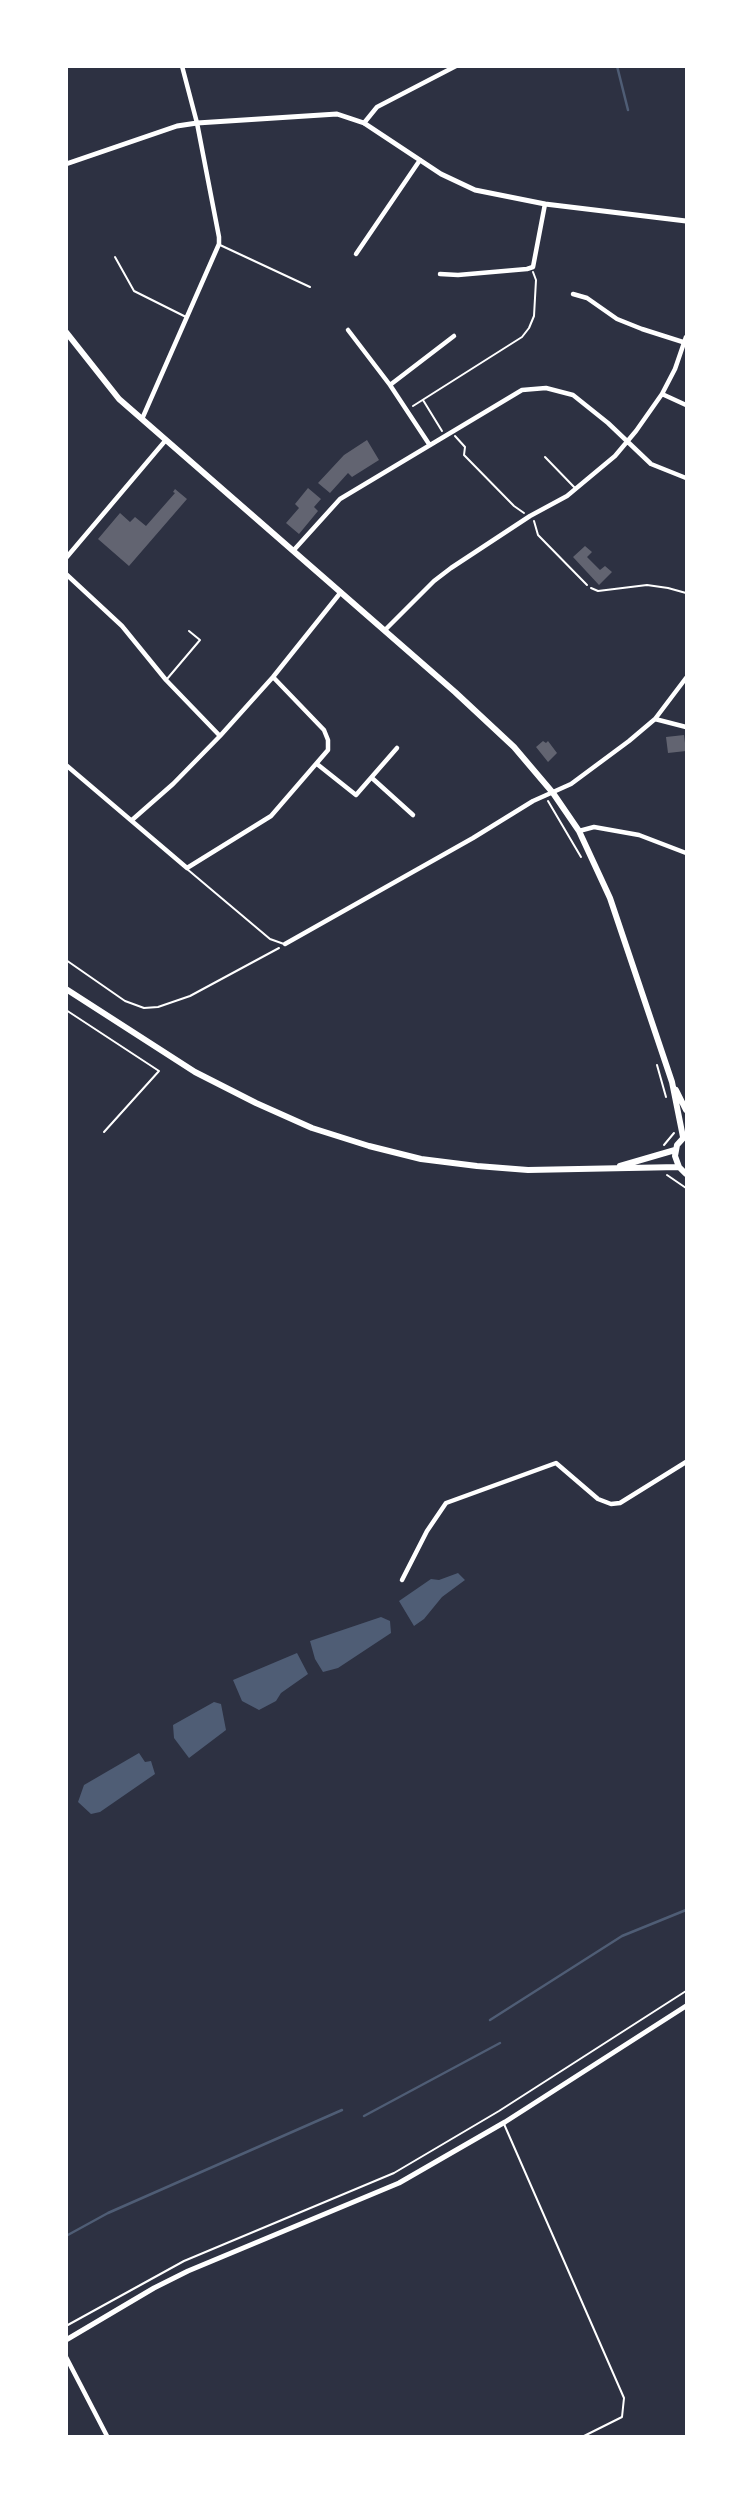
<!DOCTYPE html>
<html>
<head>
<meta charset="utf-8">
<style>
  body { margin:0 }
  #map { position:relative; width:753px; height:2503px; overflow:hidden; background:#2d3142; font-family:Lato,sans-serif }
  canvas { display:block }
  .frame { position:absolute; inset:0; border:68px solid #fff; pointer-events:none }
</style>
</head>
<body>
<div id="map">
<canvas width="753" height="2503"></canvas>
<div class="frame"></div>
</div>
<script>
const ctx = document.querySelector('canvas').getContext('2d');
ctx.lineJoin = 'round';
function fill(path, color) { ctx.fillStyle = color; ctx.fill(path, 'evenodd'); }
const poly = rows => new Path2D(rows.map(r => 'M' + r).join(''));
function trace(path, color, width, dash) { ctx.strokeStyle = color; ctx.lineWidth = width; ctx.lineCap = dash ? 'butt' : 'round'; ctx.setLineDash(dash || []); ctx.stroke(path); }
fill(poly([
  [458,1573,465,1580,442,1597,424,1619,414,1626,399,1601,431,1579,439,1580],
  [381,1617,390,1621,391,1633,338,1668,323,1672,315,1659,310,1641],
  [297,1653,308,1674,281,1693,276,1701,259,1710,242,1701,233,1680],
  [214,1702,221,1704,226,1730,189,1758,174,1738,173,1725],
  [139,1753,145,1762,151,1761,155,1774,100,1812,91,1814,78,1802,84,1785]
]), '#4f5d75');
trace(poly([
  [617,66,628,110],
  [490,2020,622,1936,686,1910],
  [364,2116,500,2043],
  [66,2236,108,2213,342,2110]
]), '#4f5d75', 2.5);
fill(poly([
  [367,440,379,460,352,477,348,473,330,493,318,483,344,455],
  [308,488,321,499,314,507,318,511,299,534,286,523,299,508,295,504],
  [175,489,187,499,129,566,98,539,120,513,130,522,135,517,146,526,175,493,173,492],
  [585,546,592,552,587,557,600,570,605,566,612,572,599,585,573,557],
  [684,735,686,751,668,753,666,737],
  [543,741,546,743,548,741,557,753,548,762,536,747]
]), '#626471');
trace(poly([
  [423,400,442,431],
  [413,406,522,337,529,328,534,316,536,280,533,272],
  [455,436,465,447,464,455,514,506,524,513],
  [534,521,538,535,587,585],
  [548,801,581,857],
  [66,960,125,1001,144,1008,158,1007,190,996,279,948],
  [657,1065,666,1097],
  [664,1145,674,1133],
  [667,1175,686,1188],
  [66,2326,184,2261,394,2173,499,2111,686,1991]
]), '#fff', 2);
trace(poly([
  [220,245,310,287],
  [115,257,134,291,186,317],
  [545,457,575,488],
  [591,588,598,591,647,585,668,588,686,593],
  [167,679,200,640,189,631],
  [187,869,270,939,284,944],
  [66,1010,159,1071,104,1132],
  [504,2124,624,2398,622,2417,584,2436]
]), '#fff', 2);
trace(poly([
  [364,123,377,107,456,66],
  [356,254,420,160],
  [440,274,458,275,527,269,533,267,545,204],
  [573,294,587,298,617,319,642,329,686,343],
  [348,330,390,385,429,444],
  [390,385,454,336],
  [662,394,686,405],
  [142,419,219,244,219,237,197,123,182,66],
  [293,551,340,499,522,390,546,388,573,395,608,423,651,464,686,478],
  [66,558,165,441],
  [66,574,122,626,166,680,220,736],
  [385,630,434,581,451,568,530,516,567,496,615,456,636,431,662,394,675,369,686,337],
  [655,719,686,727],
  [317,764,356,795,397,748],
  [66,765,187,868,271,816,328,750,328,740,324,730,273,677],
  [372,778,413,815],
  [132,820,173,784,220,736,273,677,341,592],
  [579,831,594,827,639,835,686,853],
  [285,944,473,838,533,801,571,784,629,741,655,719,686,678],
  [402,1580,427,1531,446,1503,556,1463,598,1499,611,1504,620,1503,686,1462],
  [66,2357,107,2436]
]), '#fff', 4.5);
trace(poly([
  [66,164,177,126,197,123,337,114,364,123,441,174,475,190,545,204,686,221],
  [66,2340,154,2288,188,2271,399,2183,505,2122,686,2006]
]), '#fff', 5);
trace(poly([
  [66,332,119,399,455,692,514,747,553,793,579,831,610,898,672,1082,683,1137],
  [66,989,195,1072,256,1103,312,1128,369,1146,421,1159,477,1166,528,1170,679,1167],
  [676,1090,686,1110],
  [686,1135,677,1145,675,1156,679,1167,686,1174],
  [620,1166,675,1150]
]), '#fff', 6);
</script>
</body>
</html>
